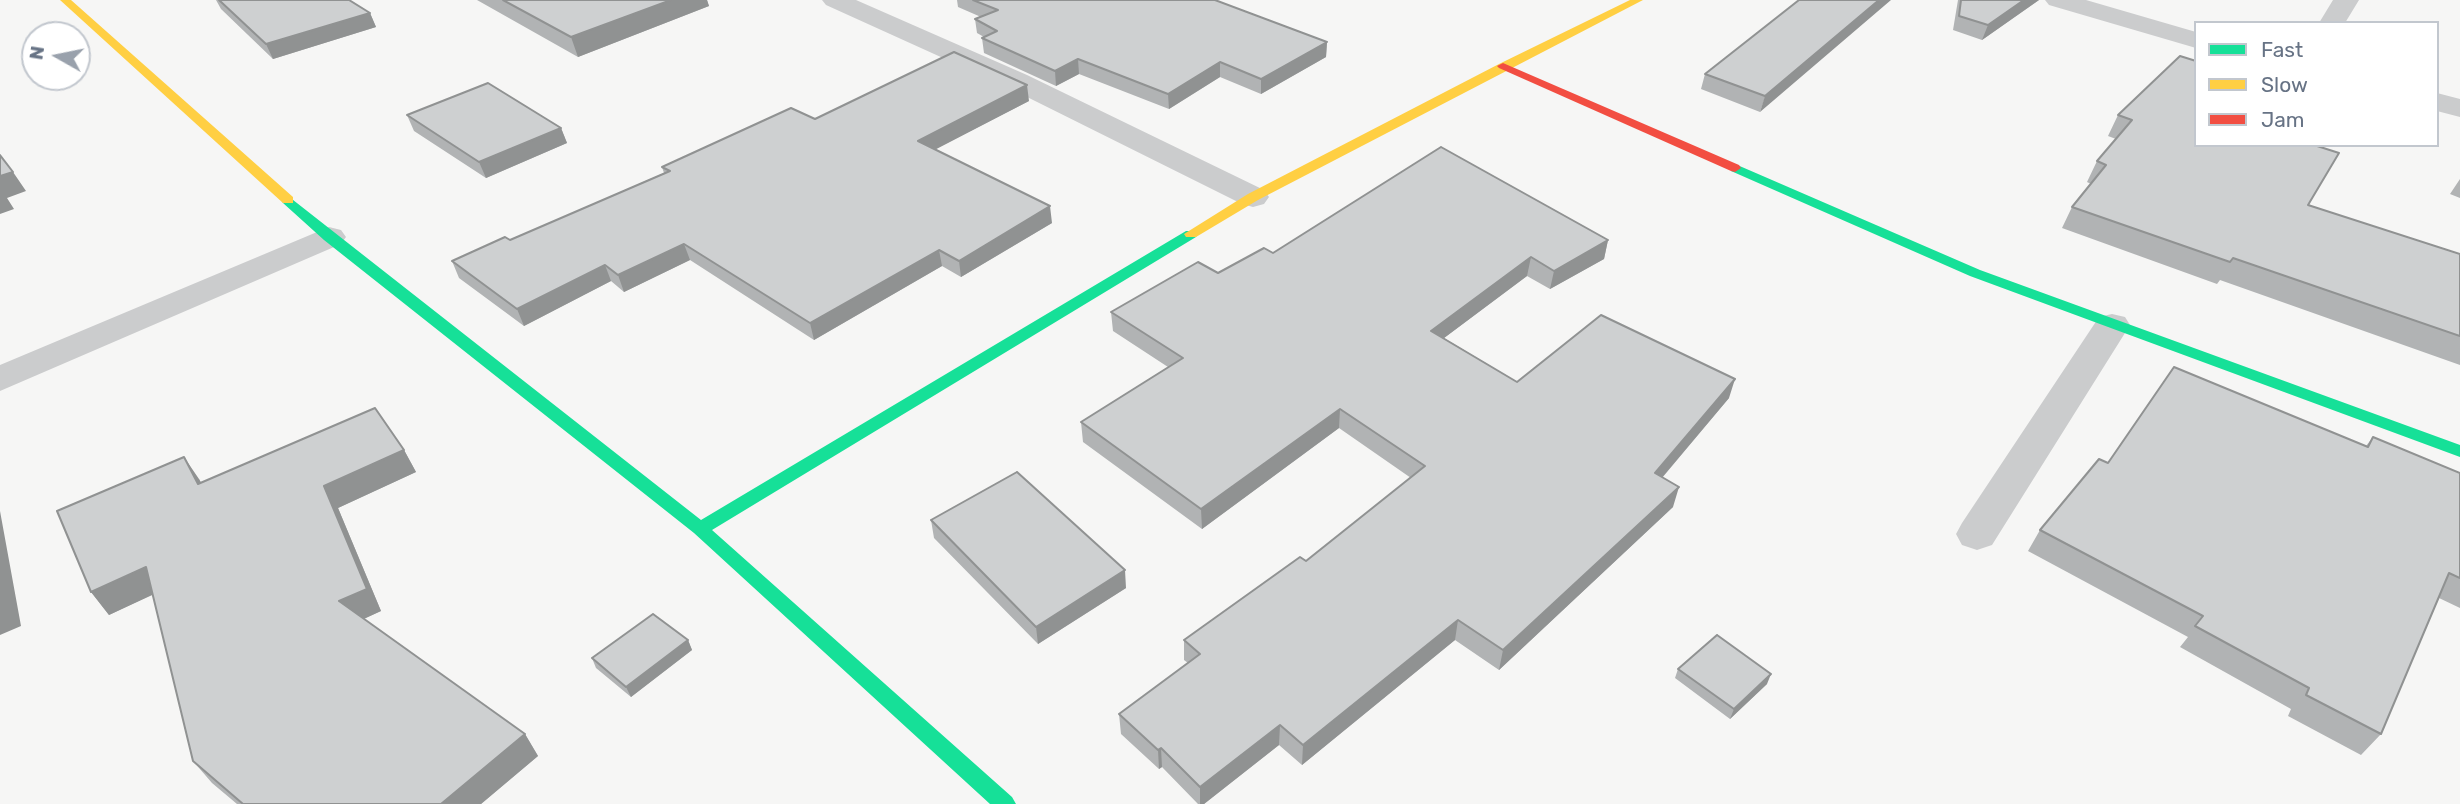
<!DOCTYPE html>
<html>
<head>
<meta charset="utf-8">
<style>
  body { margin:0 }
  #map { position:relative; width:2460px; height:804px; overflow:hidden; background:#f6f6f5; font-family:Rubik,sans-serif }
  canvas { display:block }
  .legend { position:absolute; left:2194px; top:21px; width:245px; height:126px; box-sizing:border-box; background:#fff; border:2px solid #c2c7ce; margin:0; padding:9px 12px; list-style:none; font-size:21px; color:#677385 }
  .legend li { display:flex; align-items:center; gap:14px; height:35px }
  .legend b { width:35px; border:2px solid #c2c7ce }
  .north { position:absolute; left:21px; top:21px; width:70px; height:70px; box-sizing:border-box; background:#fff; border:2px solid #c2c7ce; border-radius:50%; rotate:279deg; font-size:19px; font-weight:700; line-height:28px; text-align:center; color:#677385 }
  .north::after { content:''; display:block; margin:auto; width:24px; height:32px; background:#99a1ac; clip-path:polygon(50% 0,100% 100%,50% 72%,0 100%) }
</style>
</head>
<body>
<div id="map">
<canvas width="2460" height="804"></canvas>
<ul class="legend">
<li><b style="height:9px;background:#16e098"></b>Fast</li>
<li><b style="height:9px;background:#ffcf43"></b>Slow</li>
<li><b style="height:9px;background:#f24e42"></b>Jam</li>
</ul>
<div class="north">N</div>
</div>
<script>
const ctx = document.querySelector('canvas').getContext('2d');
ctx.lineJoin = 'round';
const poly = rows => new Path2D(rows.map(r => 'M' + r).join(''));
function fill(path, color) { ctx.fillStyle = color; ctx.fill(path, 'evenodd'); }
function trace(path, color, width, dash) { ctx.strokeStyle = color; ctx.lineWidth = width; ctx.lineCap = dash ? 'butt' : 'round'; ctx.setLineDash(dash || []); ctx.stroke(path); }
fill(poly([
  [822,0,856,0,1027,75,1264,190,1269,197,1264,204,1253,207,1242,204,1007,87,826,5,822,0],
  [2045,0,2086,0,2196,32,2196,48,2049,5,2045,0],
  [2333,0,2359,0,2345,23,2319,23,2333,0],
  [2437,93,2460,99,2460,117,2437,111,2437,93],
  [329,227,341,230,346,237,341,244,0,391,0,365,329,227],
  [2112,314,2125,317,2130,325,1992,545,1977,550,1962,545,1956,534,1962,523,2099,317,2112,314]
]), '#cbcccd');
fill(poly([
  [1735,164,1980,270,2460,445,2460,457,1970,276,1731,171,1731,165,1735,164],
  [288,196,701,520,1186,231,1196,231,1198,234,1196,237,712,530,1012,797,1016,804,990,804,694,533,324,240,283,203,281,200,288,196]
]), '#16e098');
fill(poly([
  [60,0,71,0,293,197,293,203,283,203,60,0],
  [1630,0,1643,0,1258,200,1196,237,1186,237,1184,234,1248,194,1499,64,1630,0]
]), '#ffcf43');
fill(poly([
  [1503,63,1739,165,1741,168,1735,172,1731,171,1499,68,1497,66,1503,63]
]), '#f24e42');
fill(poly([
  [216,0,349,0,370,13,376,27,273,59,221,9],
  [477,0,707,0,709,6,578,57],
  [957,0,1215,0,1327,42,1326,57,1261,94,1220,77,1169,109,1079,74,1056,86,984,53,982,38,984,37,977,33,975,19,981,17,958,7],
  [1799,0,1760,112,1701,89,1705,74],
  [1958,0,2039,0,1982,40,1953,30],
  [2196,61,2308,205,2460,254,2460,365,2220,280,2217,284,2062,228,2072,207,2091,184,2087,182,2097,161,2116,139,2108,136,2118,115],
  [1029,101,935,149,1052,223,961,277,942,266,814,340,690,260,624,292,611,281,524,326,459,278,452,261,510,240,664,173,662,167,815,119],
  [407,115,561,128,567,143,486,178,414,131],
  [2460,179,2460,198,2450,194],
  [1608,240,1604,259,1550,289,1527,276,1444,338,1517,382,1729,398,1662,478,1673,507,1499,670,1455,640,1302,765,1279,745,1204,804,1198,804,1162,767,1159,769,1121,734,1119,714,1188,663,1184,660,1184,640,1306,561,1411,478,1339,428,1202,529,1083,442,1081,422,1168,367,1113,331,1111,312,1273,253],
  [2373,437,2460,473,2460,608,2439,598,2381,734,2361,755,2288,716,2291,709,2180,647,2188,637,2028,551,2040,530,2108,463,2366,446],
  [404,450,416,472,338,508,381,611,363,619,525,734,538,756,481,804,237,804,212,783,193,761,153,594,109,615,91,592,199,479,201,483],
  [931,520,1126,588,1038,644,934,538],
  [688,640,692,650,631,697,596,668,592,658],
  [1678,669,1767,684,1730,719,1675,678]
]), '#b1b3b4');
fill(poly([
  [671,0,707,0,709,6,578,57,571,37],
  [1879,0,1891,0,1760,112,1765,96],
  [2024,0,2039,0,1982,40,1988,25],
  [370,13,376,27,273,59,266,44],
  [1327,42,1326,57,1261,94,1261,79],
  [1078,59,1079,74,1056,86,1055,71],
  [1220,62,1220,77,1169,109,1168,94],
  [1027,85,1029,101,921,157,918,141],
  [561,128,567,143,486,178,479,162],
  [13,172,26,191,7,198,14,209,0,214,0,176],
  [1050,206,1052,223,961,277,959,261],
  [1608,240,1604,259,1550,289,1554,271],
  [684,244,690,260,624,292,618,275],
  [939,250,942,266,814,340,810,323],
  [1531,257,1527,276,1428,350,1431,331],
  [605,265,611,281,524,326,517,309],
  [1735,379,1729,398,1649,493,1655,473],
  [1340,409,1339,428,1202,529,1201,509],
  [404,450,416,472,338,508,381,611,353,624,339,601,324,486],
  [184,457,199,479,214,506,198,484],
  [1679,487,1673,507,1499,670,1503,650],
  [0,511,21,626,0,635],
  [146,567,163,590,109,615,91,592],
  [1125,570,1126,588,1038,644,1036,627],
  [1458,620,1455,640,1302,765,1303,745],
  [688,640,692,650,631,697,626,687],
  [1771,674,1767,684,1730,719,1734,709],
  [1280,725,1279,745,1204,804,1200,804,1200,787],
  [525,734,538,756,481,804,441,804],
  [1161,748,1162,767,1159,769,1158,750]
]), '#909292');
const building = poly([
  [219,0,349,0,370,13,266,44,219,0],
  [503,0,671,0,571,37,503,0],
  [973,0,1215,0,1327,42,1261,79,1220,62,1168,94,1078,59,1055,71,982,38,997,31,975,19,998,10,973,0],
  [1799,0,1879,0,1765,96,1705,74,1799,0],
  [1961,0,2024,0,1988,25,1959,16,1961,0],
  [954,52,1027,85,918,141,1050,206,959,261,939,250,810,323,684,244,618,275,605,265,517,309,452,261,505,237,510,240,670,171,662,167,791,108,815,119,954,52],
  [2180,56,2196,61,2196,145,2314,145,2339,153,2308,205,2460,254,2460,336,2233,258,2230,262,2072,207,2106,165,2097,161,2132,120,2118,115,2180,56],
  [488,83,561,128,479,162,407,115,488,83],
  [1441,147,1608,240,1554,271,1531,257,1431,331,1517,382,1601,315,1735,379,1655,473,1679,487,1503,650,1458,620,1303,745,1280,725,1200,787,1161,748,1158,750,1119,714,1200,654,1184,640,1300,557,1306,561,1425,466,1340,409,1201,509,1081,422,1183,358,1111,312,1198,262,1218,273,1264,248,1273,253,1441,147],
  [0,155,13,172,0,176,0,155],
  [2174,367,2368,447,2373,437,2460,473,2460,578,2449,573,2381,734,2306,695,2309,688,2195,626,2203,616,2040,530,2099,459,2108,463,2174,367],
  [375,408,404,450,324,486,367,589,339,601,525,734,441,804,243,804,193,761,146,567,91,592,57,511,184,457,198,484,375,408],
  [1017,472,1125,570,1036,627,931,520,1017,472],
  [653,614,688,640,626,687,592,658,653,614],
  [1717,635,1771,674,1734,709,1678,669,1717,635]
]);
fill(building, '#ced0d1');
trace(building, '#909292', 2);
</script>
</body>
</html>
